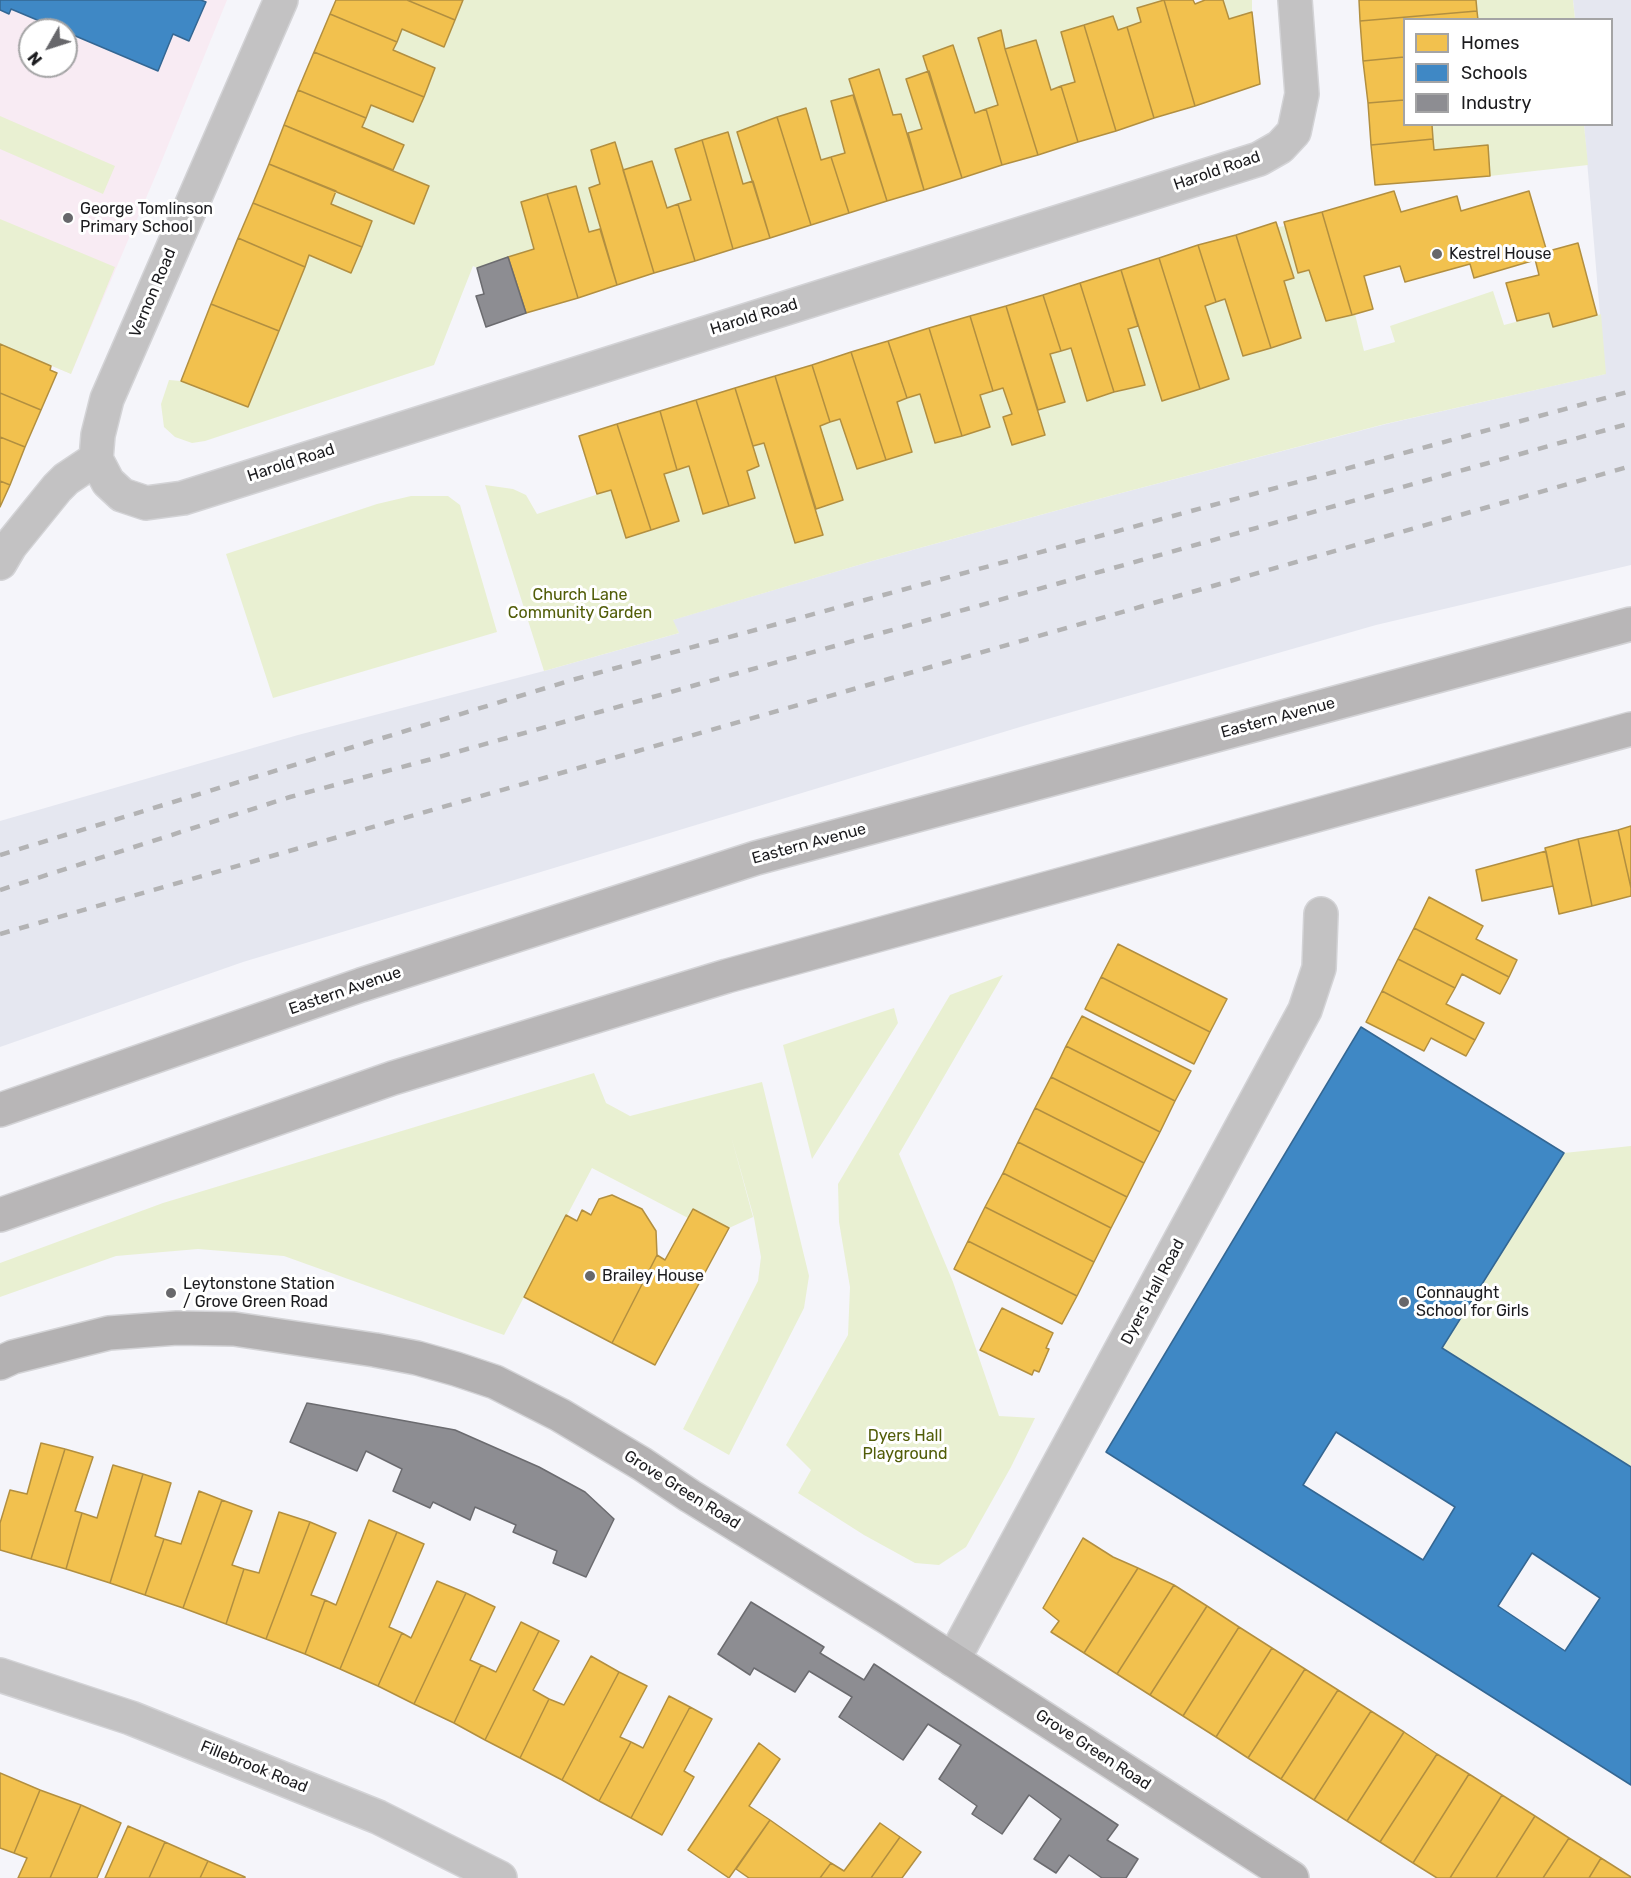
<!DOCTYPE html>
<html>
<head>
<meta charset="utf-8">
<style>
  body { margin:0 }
  #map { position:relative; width:1631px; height:1878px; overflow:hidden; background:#f5f5fa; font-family:Rubik,sans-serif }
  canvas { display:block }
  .legend { position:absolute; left:1403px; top:18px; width:210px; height:108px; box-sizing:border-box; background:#fff; border:2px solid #a4a4a5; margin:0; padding:8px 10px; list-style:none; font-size:18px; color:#1b1b1e }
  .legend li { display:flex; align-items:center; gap:12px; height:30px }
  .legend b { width:30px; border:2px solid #a4a4a5 }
  .north { position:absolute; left:18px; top:18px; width:60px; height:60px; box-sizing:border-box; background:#fff; border:2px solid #a4a4a5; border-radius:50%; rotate:231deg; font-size:16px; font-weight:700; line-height:24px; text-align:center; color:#1b1b1e }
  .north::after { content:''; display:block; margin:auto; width:21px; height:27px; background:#67676b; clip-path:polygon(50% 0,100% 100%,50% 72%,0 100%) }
</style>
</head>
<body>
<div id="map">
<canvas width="1631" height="1878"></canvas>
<ul class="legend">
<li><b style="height:16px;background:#f2c14e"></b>Homes</li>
<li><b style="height:16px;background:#3f88c5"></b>Schools</li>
<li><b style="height:16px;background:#8d8d92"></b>Industry</li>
</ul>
<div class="north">N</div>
</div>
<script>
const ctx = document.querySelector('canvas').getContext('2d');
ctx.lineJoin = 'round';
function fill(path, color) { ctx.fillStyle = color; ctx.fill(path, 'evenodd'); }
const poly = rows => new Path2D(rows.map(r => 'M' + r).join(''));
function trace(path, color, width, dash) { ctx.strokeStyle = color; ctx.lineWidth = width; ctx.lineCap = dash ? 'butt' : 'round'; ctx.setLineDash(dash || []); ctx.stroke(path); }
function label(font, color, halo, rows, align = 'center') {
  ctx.font = font + ' Rubik,sans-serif'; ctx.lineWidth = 6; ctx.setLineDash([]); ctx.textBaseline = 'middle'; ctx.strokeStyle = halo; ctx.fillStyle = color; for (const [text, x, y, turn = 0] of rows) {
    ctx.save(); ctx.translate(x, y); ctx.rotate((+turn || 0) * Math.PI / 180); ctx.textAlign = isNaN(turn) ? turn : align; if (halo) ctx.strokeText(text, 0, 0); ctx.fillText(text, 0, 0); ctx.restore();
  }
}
fill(poly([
  [1573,0,1631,0,1631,565,1376,625,1030,724,243,962,0,1047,0,821,298,735,544,671,679,633,672,620,872,561,1106,497,1386,424,1605,374,1584,125,1612,124,1612,20,1575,19]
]), '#e5e7f0');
fill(poly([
  [0,0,227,0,158,170,71,374,0,344],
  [30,30,66,30,66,66,30,66]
]), '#f8ebf3');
fill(poly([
  [463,0,1164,0,1141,22,1118,30,1112,16,1061,32,1075,82,1051,90,1036,40,1005,49,1001,30,978,38,998,105,975,113,953,46,923,56,929,71,906,79,922,129,908,133,901,114,893,115,879,69,849,79,853,95,831,102,845,153,821,160,806,108,777,117,737,132,753,181,743,184,675,150,691,200,667,208,652,161,623,170,615,142,592,149,600,184,589,188,600,229,589,232,576,186,521,202,534,249,477,268,473,266,434,365,205,441,192,443,175,437,164,427,161,404,169,380,181,381,248,407,309,255,351,273,372,221,331,204,336,191,414,223,429,186,393,170,403,144,362,127,371,105,413,122,435,68,393,50,397,42,402,29,444,47],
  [1223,0,1252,0,1252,12,1229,19],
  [1476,0,1573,0,1575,19,1478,19],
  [0,116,115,166,103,194,0,149],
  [1432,125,1584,125,1588,165,1490,176,1488,145,1434,150],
  [0,219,115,267,71,374,0,344],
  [1285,226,1298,272,1309,270,1326,321,1355,314,1364,351,1395,342,1390,326,1493,291,1504,325,1549,313,1554,327,1601,314,1606,374,1385,424,1106,497,872,561,673,620,679,633,544,671,485,485,513,489,526,495,537,514,611,490,626,538,678,521,664,474,677,470,689,466,703,514,755,498,747,471,759,466,753,446,764,443,795,543,823,535,816,509,843,500,820,426,840,419,857,469,912,452,897,402,920,394,935,443,962,436,980,395,1003,388,1012,414,1003,418,1012,445,1045,435,1038,410,1065,401,1050,354,1071,348,1087,400,1144,385,1128,329,1138,326,1162,401,1229,379,1205,306,1225,299,1243,356,1301,338,1284,281,1294,278,1278,227],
  [411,496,448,496,460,505,497,632,273,698,226,554,377,504],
  [1003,975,899,1154,953,1282,999,1416,1035,1418,1011,1467,966,1547,939,1565,915,1563,864,1535,798,1493,811,1470,786,1445,848,1335,850,1287,839,1222,838,1184,950,995],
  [894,1008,898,1023,812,1159,783,1045],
  [594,1073,606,1103,630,1116,762,1082,809,1276,804,1308,729,1455,683,1429,758,1281,761,1257,754,1218,731,1136,753,1217,729,1228,694,1209,688,1218,592,1168,504,1335,284,1256,198,1249,116,1256,0,1297,0,1263,163,1203],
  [1631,1146,1631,1467,1442,1348,1564,1153]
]), '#e9f0d2');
const homes = poly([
  [336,0,407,0,455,20,444,47,402,29,397,42,330,14,336,0],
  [407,0,463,0,455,20,407,0],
  [1164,0,1195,106,1154,118,1127,27,1141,22,1137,8,1164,0],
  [1164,0,1193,0,1195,4,1205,0,1223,0,1229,19,1252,12,1260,84,1195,106,1164,0],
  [1359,0,1476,0,1477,11,1360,21,1359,0],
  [1477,11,1478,20,1404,20,1404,57,1363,61,1360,21,1477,11],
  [330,14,397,42,393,50,435,68,424,97,314,52,330,14],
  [1113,16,1118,30,1127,27,1154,118,1116,131,1084,25,1113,16],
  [1084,25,1116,131,1078,142,1061,86,1075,82,1061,32,1084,25],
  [1001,30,1005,49,1038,155,1002,165,986,109,998,105,978,38,1001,30],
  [1036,40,1051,90,1061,86,1078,142,1038,155,1005,49,1036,40],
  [953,45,975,113,986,109,1002,165,962,178,923,56,953,45],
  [314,52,424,97,413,122,371,105,366,118,298,90,314,52],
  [1404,57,1404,100,1368,103,1363,61,1404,57],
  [879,69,893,115,901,114,924,190,887,201,849,79,879,69],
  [929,71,962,178,924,190,908,133,922,129,906,79,929,71],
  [298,90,366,118,362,127,404,145,393,170,284,125,298,90],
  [853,95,887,201,849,213,831,157,845,153,831,101,853,95],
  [1404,100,1404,124,1436,124,1432,125,1433,139,1371,145,1368,103,1404,100],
  [806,108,821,160,831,157,849,213,811,225,777,117,806,108],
  [777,117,811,225,770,238,737,132,777,117],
  [284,125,429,186,414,224,269,164,284,125],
  [728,132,743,184,753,181,770,238,733,249,702,140,728,132],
  [1433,139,1434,150,1488,145,1490,176,1375,185,1371,145,1433,139],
  [702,140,733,249,695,261,678,204,691,200,675,149,702,140],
  [615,142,654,273,617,285,589,188,600,184,591,150,615,142],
  [652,161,667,208,678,204,695,261,654,273,623,170,652,161],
  [269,164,336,191,331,204,372,221,362,247,253,203,269,164],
  [576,186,589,232,600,229,617,285,578,298,547,194,576,186],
  [1394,191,1401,212,1457,196,1461,211,1529,191,1547,252,1534,255,1535,260,1474,278,1470,264,1405,282,1400,266,1364,276,1373,309,1352,315,1322,212,1394,191],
  [547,194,578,298,526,313,508,257,534,249,521,202,547,194],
  [253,203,362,247,351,273,309,255,305,267,238,238,253,203],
  [1322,212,1352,315,1326,321,1309,270,1298,273,1284,222,1322,212],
  [1276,222,1294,278,1284,281,1301,338,1271,348,1236,235,1276,222],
  [1236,235,1271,348,1243,356,1225,299,1216,302,1198,245,1236,235],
  [238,238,305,267,279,331,211,304,238,238],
  [1578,243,1597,315,1553,327,1549,313,1517,321,1506,283,1539,275,1534,255,1578,243],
  [1198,245,1216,302,1205,306,1229,379,1200,389,1159,258,1198,245],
  [1159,258,1200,389,1162,401,1121,270,1159,258],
  [1121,270,1138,326,1128,329,1145,385,1114,392,1080,283,1121,270],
  [1080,283,1114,392,1087,401,1071,348,1061,351,1043,295,1080,283],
  [1043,295,1061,351,1050,354,1065,402,1038,410,1006,306,1043,295],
  [211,304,279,331,248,407,181,381,211,304],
  [1006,306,1045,435,1012,445,1003,417,1012,414,1003,388,993,391,970,316,1006,306],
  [970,316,993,391,980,395,990,427,962,436,929,328,970,316],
  [929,328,962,436,935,443,920,394,907,398,888,341,929,328],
  [888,341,907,398,897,402,912,452,886,460,851,352,888,341],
  [0,344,51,366,50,370,57,373,41,410,0,393,0,344],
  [851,352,886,460,857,469,840,419,830,422,812,365,851,352],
  [812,365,830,422,820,426,843,500,816,509,775,376,812,365],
  [775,376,823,535,795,543,764,443,753,446,735,388,775,376],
  [735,388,759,466,747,471,755,498,729,506,696,400,735,388],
  [0,393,41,410,25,447,0,437,0,393],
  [696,400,729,506,703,514,689,466,677,470,660,411,696,400],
  [660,411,677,470,664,474,679,521,651,530,617,424,660,411],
  [617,424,651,530,626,538,611,490,597,494,579,436,617,424],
  [0,437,25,447,10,485,0,481,0,437],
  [0,481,10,485,0,507,0,481],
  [1631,826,1631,888,1618,830,1631,826],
  [1618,830,1631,888,1631,896,1592,906,1578,839,1618,830],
  [1578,839,1592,906,1559,914,1545,848,1578,839],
  [1546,851,1553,886,1482,901,1476,870,1546,851],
  [1429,897,1483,926,1476,939,1517,960,1509,977,1414,928,1429,897],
  [1414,928,1509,977,1500,994,1462,974,1455,988,1398,959,1414,928],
  [1118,944,1227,999,1210,1032,1101,977,1118,944],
  [1398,959,1455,988,1446,1004,1484,1023,1475,1040,1382,991,1398,959],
  [1101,977,1210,1032,1194,1064,1085,1009,1101,977],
  [1382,991,1475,1040,1466,1056,1431,1038,1424,1051,1366,1022,1382,991],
  [1082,1016,1191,1071,1175,1101,1066,1046,1082,1016],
  [1066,1046,1175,1101,1160,1132,1051,1077,1066,1046],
  [1051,1077,1160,1132,1144,1163,1035,1108,1051,1077],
  [1035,1108,1144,1163,1127,1197,1018,1142,1035,1108],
  [1018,1142,1127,1197,1111,1228,1003,1173,1018,1142],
  [1003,1173,1111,1228,1094,1262,985,1207,1003,1173],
  [612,1195,642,1209,656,1231,657,1255,612,1343,524,1297,566,1215,577,1221,582,1210,591,1215,599,1199,612,1195],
  [985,1207,1094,1262,1077,1296,968,1241,985,1207],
  [693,1209,729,1228,655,1365,612,1343,657,1255,665,1260,693,1209],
  [968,1241,1077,1296,1062,1324,954,1269,968,1241],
  [1002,1308,1053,1333,1046,1348,1049,1349,1039,1372,1034,1370,1032,1375,980,1350,1002,1308],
  [41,1443,65,1449,31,1559,0,1550,0,1523,10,1490,27,1494,41,1443],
  [65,1449,93,1457,75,1511,82,1513,66,1569,31,1559,65,1449],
  [113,1465,143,1474,110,1583,66,1569,82,1513,97,1518,113,1465],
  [143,1474,171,1483,155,1536,164,1539,145,1595,110,1583,143,1474],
  [199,1491,222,1500,183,1608,145,1595,164,1539,181,1544,199,1491],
  [222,1500,252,1511,232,1565,244,1569,226,1624,183,1608,222,1500],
  [279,1512,310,1522,266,1639,226,1624,244,1569,259,1573,279,1512],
  [369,1520,397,1532,340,1669,305,1654,325,1600,336,1605,369,1520],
  [310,1522,336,1533,311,1595,325,1600,305,1654,266,1639,310,1522],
  [397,1532,424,1544,389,1627,402,1633,378,1686,340,1669,397,1532],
  [1083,1538,1113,1557,1138,1568,1084,1653,1051,1632,1059,1621,1043,1608,1083,1538],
  [1138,1568,1174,1585,1117,1674,1084,1653,1138,1568],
  [437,1581,466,1593,414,1704,378,1686,402,1633,411,1638,437,1581],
  [1174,1585,1207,1606,1150,1695,1117,1674,1174,1585],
  [466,1593,495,1607,470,1660,481,1665,454,1723,414,1704,466,1593],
  [1207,1606,1239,1627,1183,1716,1150,1695,1207,1606],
  [521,1622,539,1631,485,1740,454,1723,481,1665,496,1672,521,1622],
  [1239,1627,1272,1648,1216,1737,1183,1716,1239,1627],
  [539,1631,559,1641,533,1690,549,1699,520,1758,485,1740,539,1631],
  [1272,1648,1305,1669,1248,1758,1216,1737,1272,1648],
  [591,1656,619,1672,562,1780,520,1758,549,1699,564,1705,591,1656],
  [1305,1669,1338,1690,1281,1779,1248,1758,1305,1669],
  [619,1672,647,1686,620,1737,631,1742,599,1801,562,1780,619,1672],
  [1338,1690,1371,1711,1314,1800,1281,1779,1338,1690],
  [669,1696,690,1707,631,1818,599,1801,631,1742,643,1748,669,1696],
  [690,1707,712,1719,684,1771,694,1777,662,1835,631,1818,690,1707],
  [1371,1711,1404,1732,1347,1821,1314,1800,1371,1711],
  [1404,1732,1437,1754,1380,1842,1347,1821,1404,1732],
  [759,1743,780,1759,749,1806,770,1820,729,1878,688,1850,759,1743],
  [1437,1754,1469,1774,1413,1863,1380,1842,1437,1754],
  [0,1773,40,1790,14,1853,0,1848,0,1773],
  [1469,1774,1502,1795,1450,1878,1437,1878,1413,1863,1469,1774],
  [40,1790,81,1805,50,1878,18,1878,27,1858,14,1853,40,1790],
  [1502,1795,1535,1816,1496,1878,1450,1878,1502,1795],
  [81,1805,121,1823,97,1878,50,1878,81,1805],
  [1535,1816,1569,1838,1543,1878,1496,1878,1535,1816],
  [770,1820,831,1863,820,1878,749,1878,736,1869,770,1820],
  [880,1823,900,1837,871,1878,820,1878,831,1863,844,1871,880,1823],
  [128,1826,165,1842,149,1878,105,1878,128,1826],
  [900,1837,921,1852,902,1878,871,1878,900,1837],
  [1569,1838,1601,1858,1589,1878,1543,1878,1569,1838],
  [165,1842,208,1861,200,1878,149,1878,165,1842],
  [1601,1858,1631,1877,1631,1878,1589,1878,1601,1858],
  [208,1861,245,1877,245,1878,200,1878,208,1861]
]);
fill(homes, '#f2c14e');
trace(homes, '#b28f40', 1.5);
const schools = poly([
  [0,0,201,0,206,2,189,41,173,34,158,71,66,32,66,30,61,30,11,9,9,14,0,10,0,0],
  [1361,1027,1564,1153,1442,1348,1631,1467,1631,1785,1106,1452,1361,1027],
  [1336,1432,1455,1507,1423,1560,1303,1485,1336,1432],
  [1532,1553,1600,1598,1565,1651,1498,1606,1532,1553]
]);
fill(schools, '#3f88c5');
trace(schools, '#346793', 1.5);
const industry = poly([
  [508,257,526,313,486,327,476,296,484,294,477,268,508,257],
  [307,1403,455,1430,539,1467,585,1492,614,1519,586,1577,553,1563,557,1551,513,1532,516,1525,475,1507,470,1520,433,1502,430,1508,393,1491,402,1469,366,1451,357,1471,290,1442,307,1403],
  [751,1602,824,1647,820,1653,864,1680,874,1664,1118,1825,1107,1840,1138,1859,1126,1878,1102,1878,1069,1855,1056,1873,1034,1859,1061,1819,1029,1795,1002,1834,972,1814,977,1806,939,1779,961,1745,928,1724,903,1760,839,1717,852,1697,809,1671,795,1692,754,1668,750,1675,718,1654,751,1602]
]);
fill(industry, '#8d8d92');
trace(industry, '#6b6b6f', 1.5);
const street = poly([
  [96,459,108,482,122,495,146,503,183,498,1259,159,1280,147,1294,132,1302,94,1295,0],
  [96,459,98,435,107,399,281,0],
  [0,563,10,546,57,488,66,479,96,459],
  [953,1660,1305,1010,1319,968,1321,914],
  [0,1675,131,1718,378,1817,500,1878]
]);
const primary = poly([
  [0,1363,13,1357,109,1333,177,1328,234,1329,375,1350,417,1358,456,1369,495,1382,560,1415,642,1464,690,1496,888,1618,1292,1878]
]);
const highway = poly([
  [0,1110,361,985,756,858,1631,624],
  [0,1215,393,1078,727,976,1631,729]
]);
trace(street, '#d3d3d6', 36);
trace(primary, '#d3d3d6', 36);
trace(highway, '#d3d3d6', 36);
trace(street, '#c3c2c3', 33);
trace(primary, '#b3b1b2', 33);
trace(highway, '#b8b6b7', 33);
trace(poly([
  [0,855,572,680,1631,391],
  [0,890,290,797,428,760,1631,423],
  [0,934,1631,466]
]), '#b3b3b4', 4.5, [10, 10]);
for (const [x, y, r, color] of [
  [68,218,6,"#67676b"],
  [1437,254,6,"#67676b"],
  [590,1276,6,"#67676b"],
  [171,1293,6,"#67676b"],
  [1404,1302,6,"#67676b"]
]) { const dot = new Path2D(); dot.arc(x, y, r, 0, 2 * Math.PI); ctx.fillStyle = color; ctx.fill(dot); trace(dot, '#fff', 2); }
label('16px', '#1b1b1e', '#fff', [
  ["Harold Road",1217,171,-19],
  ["Vernon Road",153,293,-67],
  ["Harold Road",754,317,-17],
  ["Harold Road",291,463,-18],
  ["Eastern Avenue",1278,718,-15],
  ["Eastern Avenue",809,844,-15],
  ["Eastern Avenue",345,991,-19],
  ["Dyers Hall Road",1153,1292,-62],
  ["Grove Green Road",682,1490,32],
  ["Grove Green Road",1093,1750,33],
  ["Fillebrook Road",254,1767,22]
]);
label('16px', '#1b1b1e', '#fff', [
  ["George Tomlinson",80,209],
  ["Primary School",80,227],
  ["Kestrel House",1449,254],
  ["Brailey House",602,1276],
  ["Leytonstone Station",183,1284],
  ["/ Grove Green Road",183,1302],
  ["Connaught",1416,1293],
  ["School for Girls",1416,1311]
], 'left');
label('16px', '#525d09', '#fff', [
  ["Church Lane",580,595],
  ["Community Garden",580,613],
  ["Dyers Hall",905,1436],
  ["Playground",905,1454]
]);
</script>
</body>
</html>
